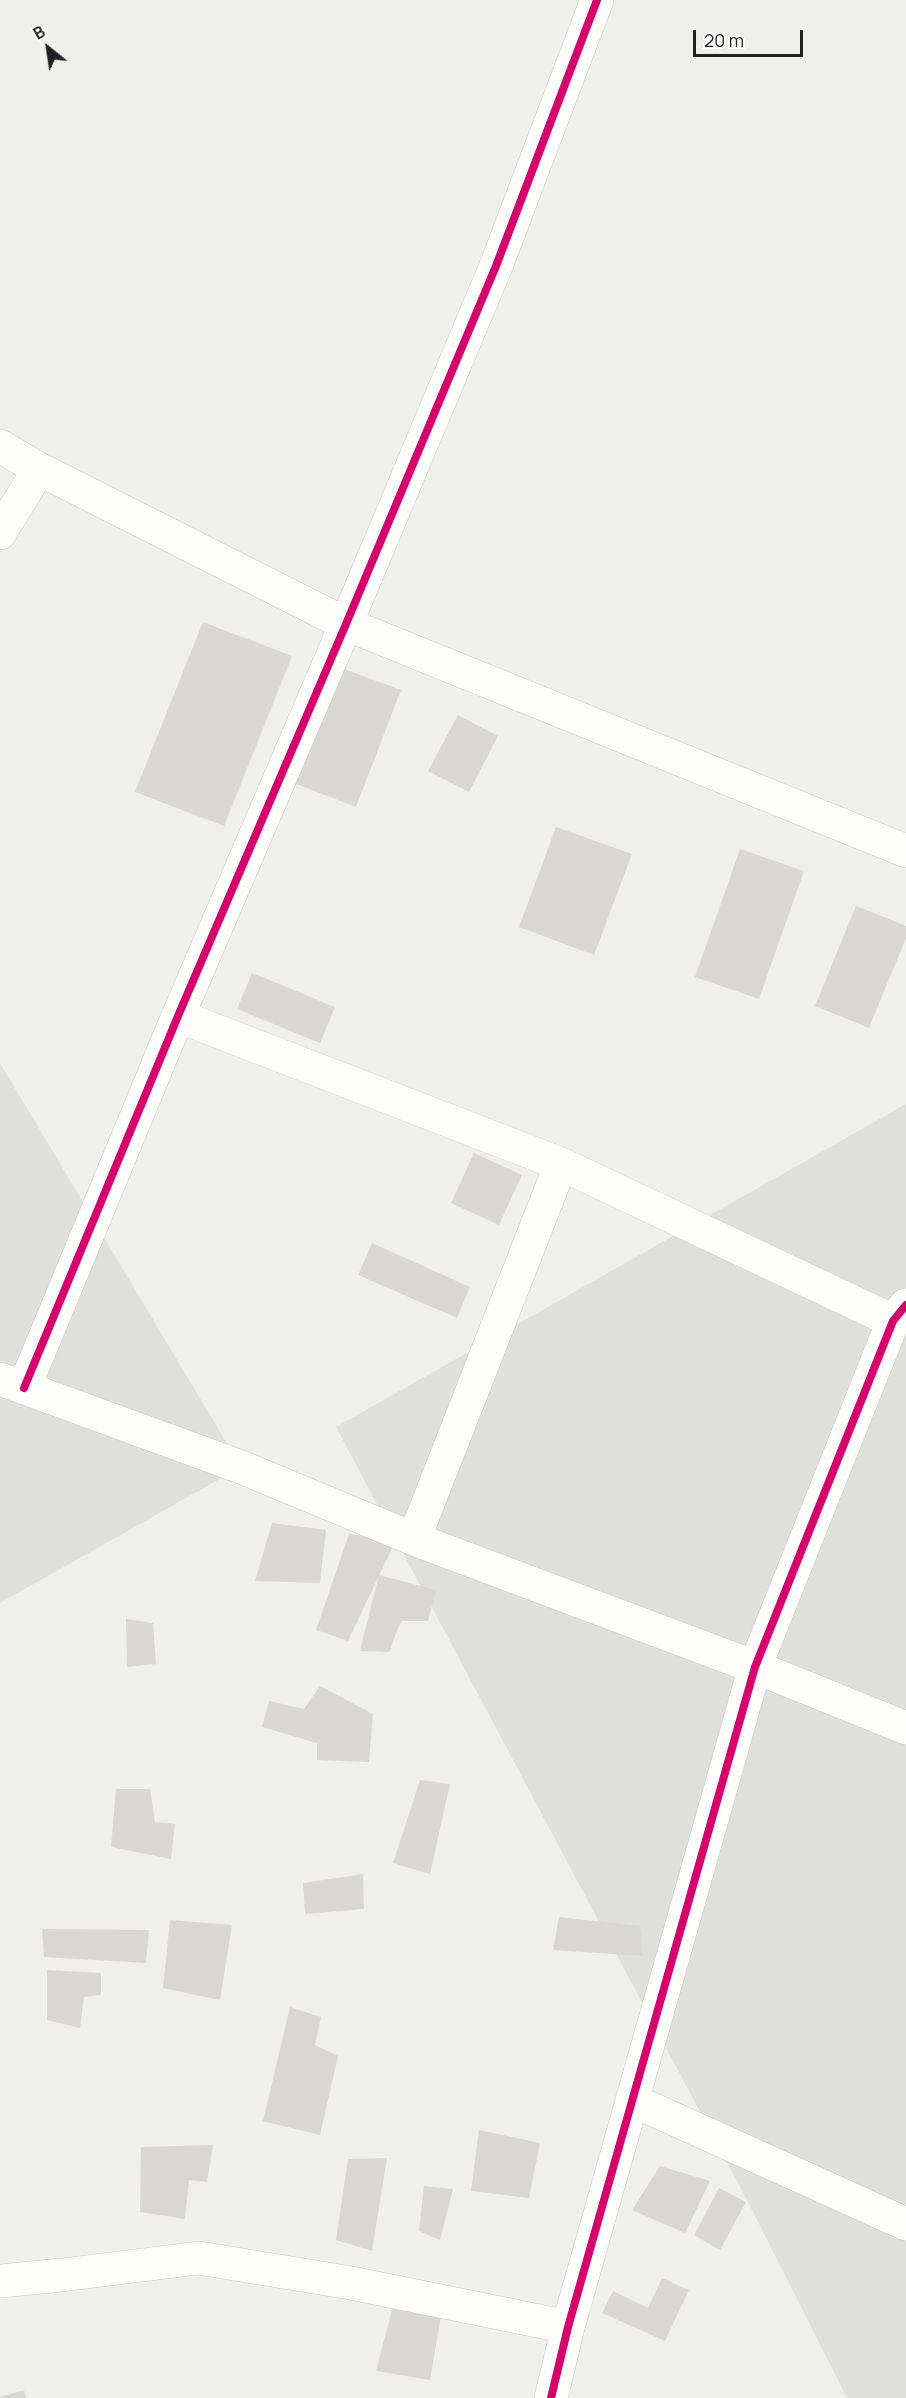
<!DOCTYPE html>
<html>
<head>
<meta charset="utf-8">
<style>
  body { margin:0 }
  #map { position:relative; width:906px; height:2398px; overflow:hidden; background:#f0f0eb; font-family:Manrope,sans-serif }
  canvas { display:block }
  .north { position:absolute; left:18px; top:18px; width:60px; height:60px; -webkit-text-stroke:4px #fff; paint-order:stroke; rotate:330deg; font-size:16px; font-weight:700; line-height:24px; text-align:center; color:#222 }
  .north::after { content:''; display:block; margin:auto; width:21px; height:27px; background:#222; clip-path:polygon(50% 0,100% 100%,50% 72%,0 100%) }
  .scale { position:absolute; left:693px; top:30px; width:110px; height:27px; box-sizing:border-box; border:3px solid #222; border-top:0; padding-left:8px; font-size:18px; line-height:21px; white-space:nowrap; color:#222; -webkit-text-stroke:4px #fff; paint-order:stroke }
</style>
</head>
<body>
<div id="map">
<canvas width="906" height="2398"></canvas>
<div class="north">B</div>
<div class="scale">20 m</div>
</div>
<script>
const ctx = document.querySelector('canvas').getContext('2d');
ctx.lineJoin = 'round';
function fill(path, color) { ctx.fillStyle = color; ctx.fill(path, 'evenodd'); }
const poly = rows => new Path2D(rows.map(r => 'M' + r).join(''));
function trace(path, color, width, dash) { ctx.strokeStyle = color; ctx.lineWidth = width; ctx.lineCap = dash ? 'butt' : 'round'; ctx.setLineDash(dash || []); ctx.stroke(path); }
fill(poly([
  [0,1063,241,1467,0,1603],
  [906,1104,906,2398,847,2398,748,2202,336,1427]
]), '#dfdfdc');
fill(poly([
  [203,622,292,656,224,826,135,792],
  [339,667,401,690,356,807,294,783],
  [458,715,498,736,469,792,428,771],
  [556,827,632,854,594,955,519,927],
  [740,849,804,871,759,999,695,977],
  [856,906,906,926,906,938,869,1028,815,1006],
  [252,973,335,1007,320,1043,237,1009],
  [474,1153,522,1175,499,1225,451,1203],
  [372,1243,470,1287,457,1318,358,1275],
  [272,1523,326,1530,320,1583,255,1581],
  [349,1534,396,1540,348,1641,316,1630],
  [379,1575,436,1590,428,1621,401,1621,389,1652,360,1651],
  [126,1619,153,1623,156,1664,127,1667],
  [320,1686,373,1714,369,1762,317,1760,317,1743,262,1727,269,1701,304,1709],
  [420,1780,450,1784,430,1874,393,1863],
  [116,1789,150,1789,155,1822,175,1824,171,1859,111,1847],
  [363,1874,364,1909,305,1914,303,1883],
  [559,1917,640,1926,643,1956,553,1950],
  [170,1920,232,1925,220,2000,163,1988],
  [42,1929,149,1930,146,1963,44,1957],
  [47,1970,101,1973,101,1995,84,1997,80,2028,47,2020],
  [290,2007,321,2017,315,2045,338,2056,320,2135,263,2121],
  [479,2130,540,2143,529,2198,471,2191],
  [213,2145,207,2182,189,2180,185,2219,140,2212,141,2147],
  [387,2158,372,2251,336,2240,348,2159],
  [660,2166,710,2181,685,2233,632,2210],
  [424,2186,453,2189,440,2240,419,2231],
  [719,2188,746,2202,720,2250,694,2235],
  [662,2278,689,2290,665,2341,602,2313,613,2291,648,2308],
  [394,2302,441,2316,430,2380,376,2371],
  [24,2390,26,2398,0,2398,0,2397]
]), '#d8d7d3');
const street = poly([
  [0,446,39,469,346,624,906,851],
  [0,533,39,469],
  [178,1016,561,1164,893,1321],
  [0,1379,241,1467,414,1539,755,1667,906,1728],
  [24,1388,178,1016,346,624,496,266,597,0],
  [414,1539,561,1164],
  [632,2100,906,2224],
  [0,2281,62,2275,199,2258,351,2283,568,2327],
  [551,2398,568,2327,755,1667,893,1321,906,1305]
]);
trace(street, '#c9c9c7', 34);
trace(street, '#fdfdfc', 33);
trace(poly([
  [24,1388,178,1016,346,624,496,266,597,0],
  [551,2398,568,2327,755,1667,893,1321,906,1305]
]), '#d6006c', 8);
</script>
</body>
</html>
